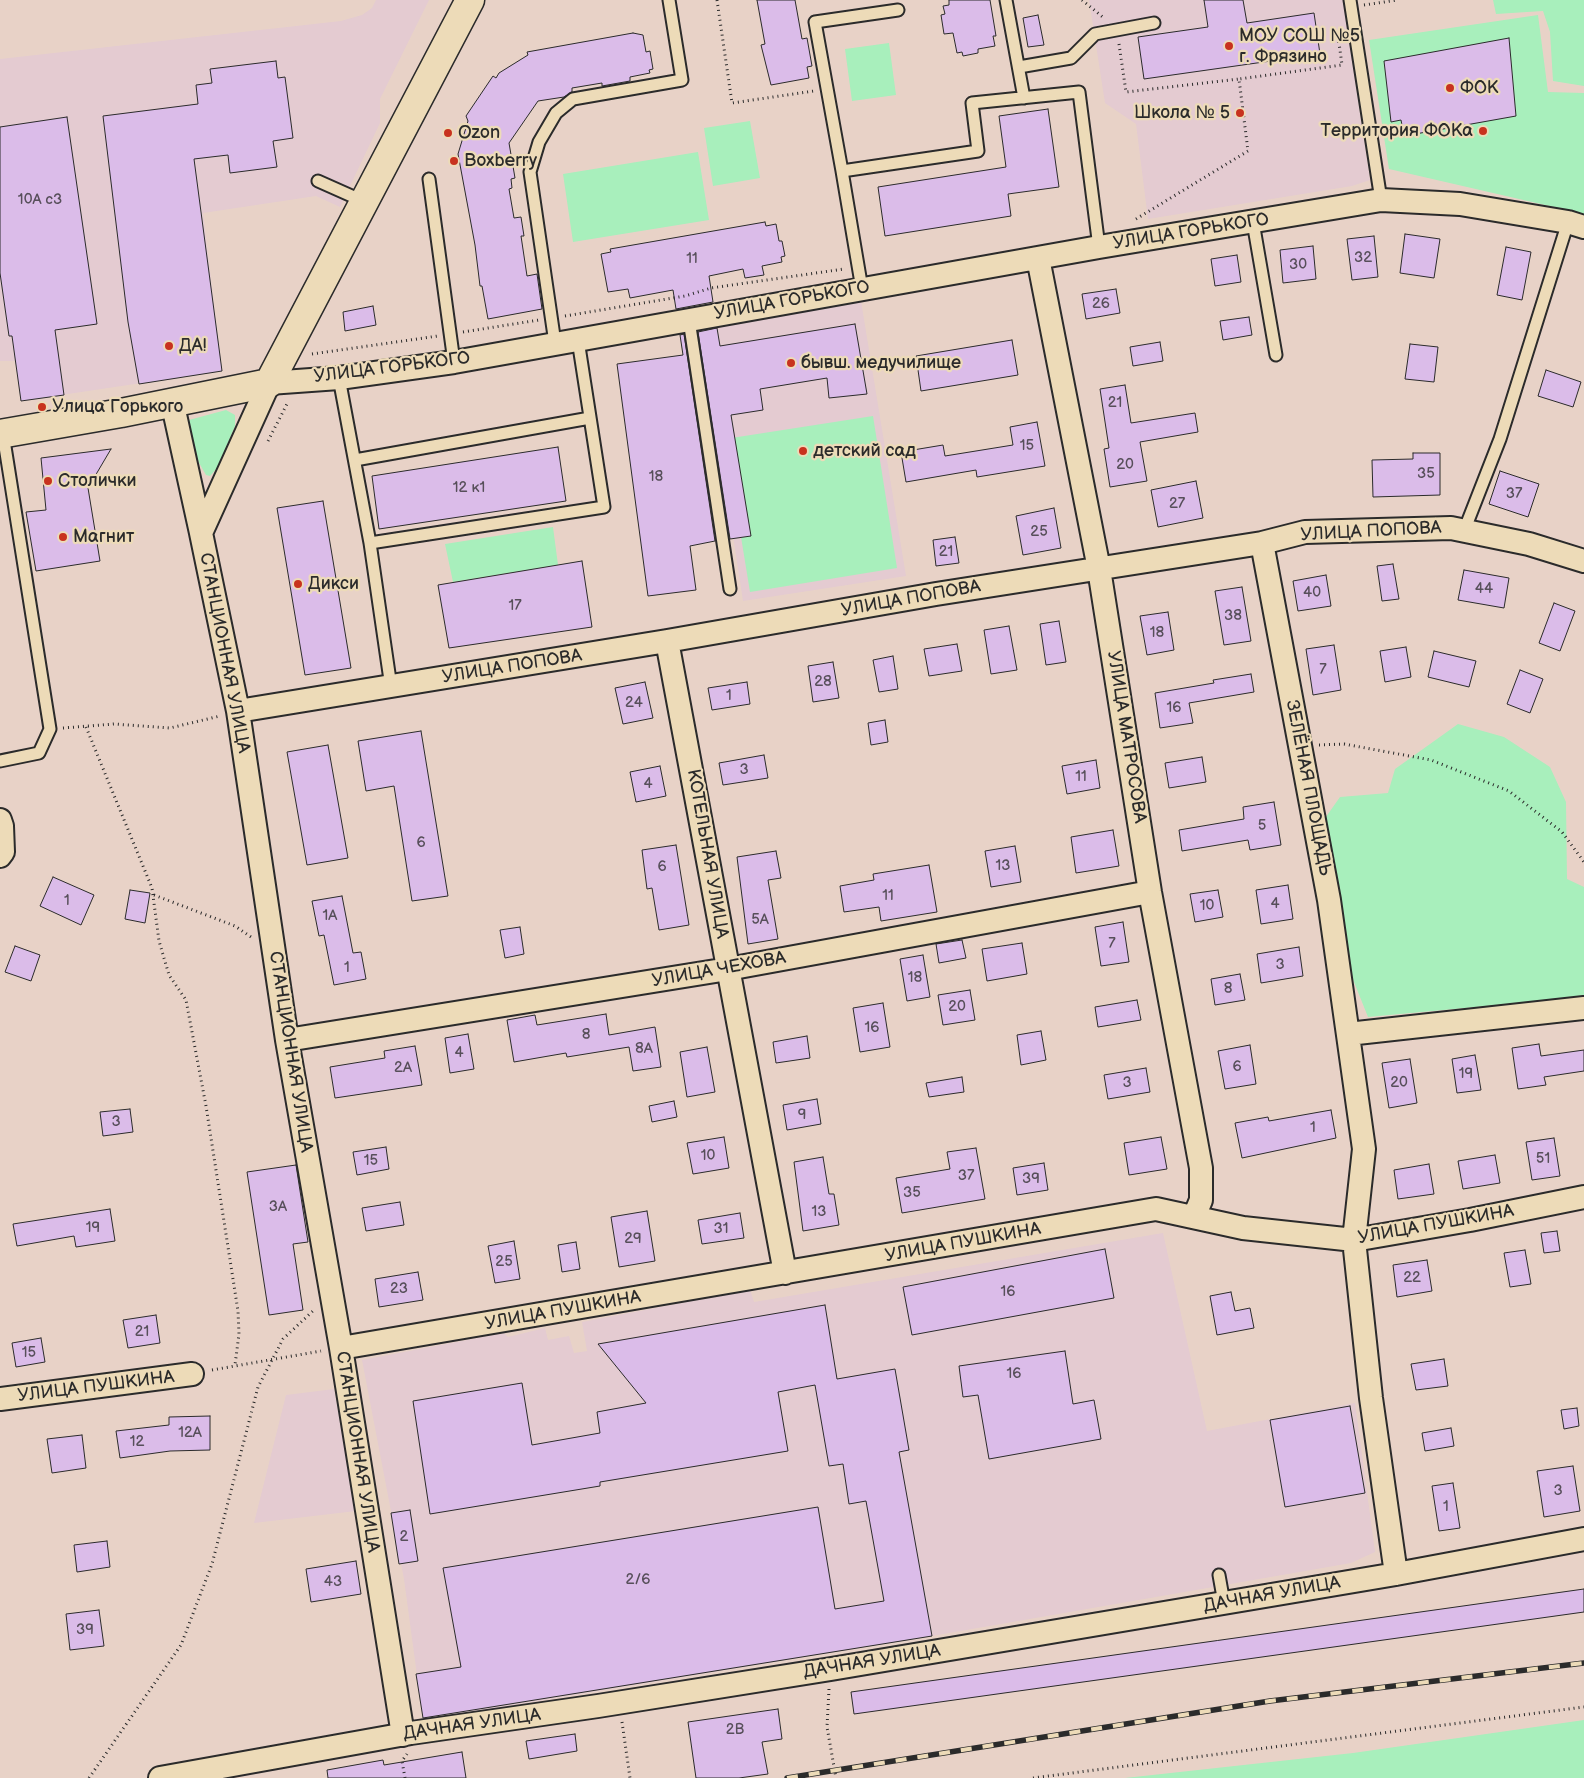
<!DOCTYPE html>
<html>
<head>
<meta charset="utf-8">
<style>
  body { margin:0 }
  canvas { display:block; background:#e8d2c7 }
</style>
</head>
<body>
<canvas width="1584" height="1778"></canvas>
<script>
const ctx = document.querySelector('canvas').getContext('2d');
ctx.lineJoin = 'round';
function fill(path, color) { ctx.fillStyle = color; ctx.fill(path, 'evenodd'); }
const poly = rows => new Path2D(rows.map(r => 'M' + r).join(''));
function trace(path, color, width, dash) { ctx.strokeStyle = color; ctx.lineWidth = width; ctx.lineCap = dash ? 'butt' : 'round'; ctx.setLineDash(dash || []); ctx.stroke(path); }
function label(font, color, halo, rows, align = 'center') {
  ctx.font = font + ' "Balsamiq Sans",sans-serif'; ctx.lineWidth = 4.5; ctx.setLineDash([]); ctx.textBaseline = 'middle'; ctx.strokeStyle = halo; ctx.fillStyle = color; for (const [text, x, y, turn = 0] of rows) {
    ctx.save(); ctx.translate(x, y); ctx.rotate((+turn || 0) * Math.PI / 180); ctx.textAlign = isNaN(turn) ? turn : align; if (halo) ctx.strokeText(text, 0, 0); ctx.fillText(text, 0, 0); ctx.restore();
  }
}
fill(poly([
  [376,0,429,0,380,99,380,123,340,207,316,196,203,213,222,371,21,401,16,361,0,361,0,59,341,21,362,15,372,8],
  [1089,0,1343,0,1370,180,1352,186,1148,219,1136,124,1105,103],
  [861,301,906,576,743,601,701,327],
  [1163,1233,1207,1431,1355,1403,1375,1552,1351,1563,932,1636,423,1720,404,1579,362,1360,504,1333,508,1337,545,1328,548,1340,569,1336,574,1353,587,1351,582,1322,750,1290,754,1302],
  [334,1389,356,1511,254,1523,286,1395]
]), '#e4cbd1');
fill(poly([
  [1493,0,1584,0,1584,86,1553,81,1550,32,1543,11,1496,14],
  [1538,15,1548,92,1584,93,1584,214,1389,169,1369,40],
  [889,43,896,95,852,101,845,49],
  [750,121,760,178,713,186,704,128],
  [698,152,709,220,573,242,563,174],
  [226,410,235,415,235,426,218,467,210,476,206,475,190,447,189,420],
  [873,416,897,568,750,592,725,439],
  [553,527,558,565,453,582,445,544],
  [1458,724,1504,737,1550,767,1566,802,1567,879,1584,887,1584,997,1368,1017,1352,977,1323,821,1340,797,1388,793,1395,769],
  [1584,1720,1584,1778,1125,1778,1353,1753]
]), '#a8efbc');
const building = poly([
  [757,0,795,0,802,39,807,38,812,66,807,67,809,78,771,85,761,45,765,44,757,0],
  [949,0,990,0,996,36,993,36,995,46,978,49,978,53,963,56,962,52,957,53,953,33,944,34,941,15,945,14,943,6,949,5,949,0],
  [1204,0,1243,0,1247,23,1314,13,1320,54,1144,79,1138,37,1208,27,1204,0],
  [1038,15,1044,45,1028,47,1023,18,1038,15],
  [633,33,643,35,646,52,650,51,653,69,649,70,650,73,630,77,630,81,602,86,602,83,572,88,572,92,564,97,538,101,509,143,515,178,511,179,512,188,509,189,514,218,521,217,524,236,521,236,527,276,537,274,542,309,488,319,482,286,480,286,475,245,458,154,468,121,466,116,493,76,496,78,499,73,528,55,527,52,633,33],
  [1509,38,1516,116,1404,136,1401,120,1391,122,1384,61,1509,38],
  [276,61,278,78,285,77,293,138,273,141,277,167,230,173,228,155,194,159,222,371,139,384,128,322,103,116,198,104,196,85,212,83,210,69,276,61],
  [1048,109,1059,187,1008,194,1011,216,885,236,878,187,1006,167,999,116,1048,109],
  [67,117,97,324,55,330,64,395,21,401,12,336,9,336,0,273,0,127,67,117],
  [765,222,766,226,776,224,779,241,782,241,785,256,781,257,782,262,762,266,764,275,745,278,743,269,709,276,713,302,676,309,673,290,630,298,628,289,608,292,601,254,611,252,610,249,765,222],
  [1405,234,1440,239,1434,278,1400,273,1405,234],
  [1374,236,1378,277,1352,280,1347,239,1374,236],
  [1313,246,1316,279,1283,283,1280,250,1313,246],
  [1506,247,1531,252,1522,300,1497,295,1506,247],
  [1237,255,1241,282,1215,286,1211,259,1237,255],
  [1116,289,1120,313,1086,319,1082,294,1116,289],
  [373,306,376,325,345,331,343,312,373,306],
  [1249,317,1252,335,1223,340,1220,321,1249,317],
  [855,324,867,394,829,398,827,378,760,389,763,410,731,415,751,536,730,539,698,332,717,328,720,346,855,324],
  [684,334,715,541,690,546,696,590,648,596,617,364,683,355,680,335,684,334],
  [1012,340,1018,375,921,391,916,356,1012,340],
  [1160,342,1163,361,1133,366,1130,347,1160,342],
  [1410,344,1438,347,1434,382,1405,379,1410,344],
  [1546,370,1581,382,1573,407,1538,396,1546,370],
  [1125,385,1131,423,1195,413,1198,432,1140,442,1147,481,1110,487,1104,449,1109,448,1100,389,1125,385],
  [1037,422,1045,466,977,477,976,470,906,482,901,452,943,445,945,456,1013,445,1010,427,1037,422],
  [558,447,566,501,379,529,372,476,558,447],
  [111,449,88,488,100,561,36,571,26,512,46,510,41,458,111,449],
  [1413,453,1440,453,1440,495,1373,497,1372,460,1413,459,1413,453],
  [1500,471,1539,484,1528,517,1489,504,1500,471],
  [1196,481,1203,518,1158,527,1151,490,1196,481],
  [323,501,351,668,305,675,277,508,323,501],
  [1054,508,1061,548,1023,555,1016,516,1054,508],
  [955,537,959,563,936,566,933,540,955,537],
  [582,561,592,627,449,648,438,585,582,561],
  [1393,564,1399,599,1382,601,1377,566,1393,564],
  [1464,570,1509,578,1504,608,1458,600,1464,570],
  [1326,575,1331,606,1298,611,1293,581,1326,575],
  [1242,587,1251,641,1224,645,1215,591,1242,587],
  [1554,603,1575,611,1560,651,1539,643,1554,603],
  [1168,612,1174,650,1147,655,1140,616,1168,612],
  [1059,621,1066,662,1046,665,1040,624,1059,621],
  [1009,626,1017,670,991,674,984,630,1009,626],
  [957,644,962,671,929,676,924,649,957,644],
  [1334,645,1341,690,1313,695,1306,649,1334,645],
  [1406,647,1411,677,1385,682,1380,651,1406,647],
  [1434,651,1476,661,1469,687,1428,677,1434,651],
  [893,656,898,689,879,692,873,660,893,656],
  [833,662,839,698,813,702,808,666,833,662],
  [1520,670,1543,679,1530,713,1507,704,1520,670],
  [1251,674,1254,692,1189,703,1193,723,1160,728,1155,693,1214,683,1213,680,1251,674],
  [645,682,653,718,623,724,615,688,645,682],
  [747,682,750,704,712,710,708,688,747,682],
  [885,720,888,742,871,745,868,723,885,720],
  [421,731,448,896,412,901,394,786,366,791,358,741,421,731],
  [328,745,348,858,307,865,287,752,328,745],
  [764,755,768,778,723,785,719,763,764,755],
  [1202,757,1206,782,1169,788,1165,763,1202,757],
  [1096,760,1100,788,1067,794,1062,766,1096,760],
  [660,766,666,796,636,802,630,772,660,766],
  [1274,802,1281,845,1250,850,1248,840,1182,851,1179,830,1244,819,1243,807,1274,802],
  [1113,830,1119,866,1076,873,1071,837,1113,830],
  [676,845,689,925,659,930,652,888,647,889,642,850,676,845],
  [1015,846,1021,882,991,887,985,851,1015,846],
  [776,851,781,878,768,880,778,939,748,944,737,857,776,851],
  [929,865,937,912,881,921,879,907,844,912,840,886,874,880,873,874,929,865],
  [53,877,94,895,81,925,40,906,53,877],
  [1288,885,1293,919,1261,924,1256,890,1288,885],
  [130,890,150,893,145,923,125,919,130,890],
  [1218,890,1223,917,1195,922,1190,894,1218,890],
  [342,896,353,953,361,952,366,979,334,985,324,935,319,936,312,901,342,896],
  [1123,922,1129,962,1101,966,1095,927,1123,922],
  [520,927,524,954,505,958,500,930,520,927],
  [962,940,966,958,939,963,936,944,962,940],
  [1022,943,1027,974,987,981,982,949,1022,943],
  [15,946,40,955,31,981,5,972,15,946],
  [1299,947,1303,976,1261,983,1257,954,1299,947],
  [923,955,930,997,907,1001,900,959,923,955],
  [1240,974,1245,1000,1215,1005,1211,979,1240,974],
  [970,990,975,1020,943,1025,938,995,970,990],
  [1137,1000,1141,1020,1098,1027,1095,1007,1137,1000],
  [883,1003,890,1047,860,1052,853,1008,883,1003],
  [606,1014,609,1035,655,1027,661,1067,633,1071,629,1047,567,1057,566,1053,514,1062,507,1020,535,1015,537,1025,606,1014],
  [1041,1031,1046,1060,1021,1065,1017,1035,1041,1031],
  [468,1034,474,1069,450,1073,445,1038,468,1034],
  [807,1036,810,1058,776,1063,773,1042,807,1036],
  [1539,1044,1541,1056,1584,1050,1584,1071,1544,1077,1546,1085,1518,1089,1512,1048,1539,1044],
  [1250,1045,1256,1084,1225,1089,1218,1051,1250,1045],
  [415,1046,422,1085,335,1098,330,1067,385,1058,384,1051,415,1046],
  [707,1047,715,1092,687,1097,680,1052,707,1047],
  [1475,1055,1481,1090,1457,1093,1452,1059,1475,1055],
  [1410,1059,1417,1103,1389,1108,1382,1063,1410,1059],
  [1146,1068,1150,1092,1108,1099,1104,1075,1146,1068],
  [962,1077,964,1092,929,1097,926,1083,962,1077],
  [817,1099,821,1124,787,1130,783,1105,817,1099],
  [674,1101,677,1117,652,1122,649,1106,674,1101],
  [130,1109,133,1132,103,1136,100,1112,130,1109],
  [1331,1110,1336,1138,1242,1158,1235,1123,1268,1117,1269,1121,1331,1110],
  [724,1137,729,1168,693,1174,687,1143,724,1137],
  [1161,1137,1167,1169,1129,1175,1124,1143,1161,1137],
  [1554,1138,1560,1176,1532,1180,1526,1142,1554,1138],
  [386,1147,389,1169,357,1175,353,1152,386,1147],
  [976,1148,985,1199,902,1213,896,1178,950,1169,947,1152,976,1148],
  [1495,1155,1500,1183,1463,1189,1458,1161,1495,1155],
  [823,1157,829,1194,834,1194,839,1225,803,1231,794,1162,823,1157],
  [1044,1163,1048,1190,1017,1195,1013,1168,1044,1163],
  [1429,1164,1434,1194,1398,1199,1394,1170,1429,1164],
  [296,1165,308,1242,293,1244,303,1310,269,1315,247,1172,296,1165],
  [400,1202,404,1225,366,1231,362,1208,400,1202],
  [110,1209,115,1241,76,1247,74,1236,17,1246,13,1224,110,1209],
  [647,1211,655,1261,619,1267,611,1217,647,1211],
  [740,1213,744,1238,702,1244,698,1220,740,1213],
  [1557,1231,1560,1251,1544,1253,1541,1233,1557,1231],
  [514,1241,520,1279,495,1283,488,1246,514,1241],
  [576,1242,580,1269,562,1272,558,1245,576,1242],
  [1105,1249,1114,1298,912,1335,903,1287,1105,1249],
  [1525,1250,1531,1284,1510,1287,1504,1253,1525,1250],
  [1427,1260,1432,1291,1397,1297,1393,1265,1427,1260],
  [418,1272,423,1300,379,1307,375,1279,418,1272],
  [1231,1292,1235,1311,1250,1308,1254,1328,1217,1335,1210,1296,1231,1292],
  [825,1305,837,1379,895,1369,909,1450,899,1452,932,1636,423,1718,416,1674,461,1667,443,1568,818,1507,835,1609,884,1601,866,1501,849,1504,843,1464,829,1466,815,1385,778,1392,788,1451,600,1482,600,1486,430,1514,413,1401,522,1383,532,1445,600,1433,597,1412,646,1403,598,1344,825,1305],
  [156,1315,160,1343,128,1348,123,1320,156,1315],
  [41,1338,45,1362,16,1367,12,1343,41,1338],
  [1065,1351,1073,1404,1094,1400,1101,1439,989,1459,978,1395,963,1397,959,1366,1065,1351],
  [1444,1359,1448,1386,1416,1390,1411,1364,1444,1359],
  [1350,1406,1365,1493,1285,1507,1270,1420,1350,1406],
  [1577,1408,1579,1426,1564,1429,1561,1410,1577,1408],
  [210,1416,210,1450,170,1451,120,1458,116,1431,169,1425,169,1417,210,1416],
  [1451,1428,1454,1446,1425,1451,1422,1433,1451,1428],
  [82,1435,86,1468,52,1473,47,1439,82,1435],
  [1573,1466,1580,1511,1544,1517,1537,1471,1573,1466],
  [1453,1483,1460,1528,1439,1531,1432,1486,1453,1483],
  [410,1510,418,1561,399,1564,391,1513,410,1510],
  [107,1541,110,1567,77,1572,74,1545,107,1541],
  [356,1561,361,1594,311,1602,306,1569,356,1561],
  [1584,1589,1584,1612,854,1714,851,1692,1584,1589],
  [99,1610,104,1646,70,1650,66,1614,99,1610],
  [778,1709,782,1739,762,1742,768,1774,739,1778,696,1778,688,1722,778,1709],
  [575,1734,577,1751,529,1759,526,1741,575,1734],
  [462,1752,466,1778,328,1778,327,1770,383,1760,384,1765,462,1752]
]);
fill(building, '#dbbce9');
trace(building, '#2b2b2b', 1);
const service = poly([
  [1006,0,1024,98],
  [1350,0,1381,200],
  [1019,67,1071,58,1095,34,1154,23],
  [842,171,815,22,898,10],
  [429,179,454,362],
  [318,181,363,201],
  [1253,222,1276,355],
  [862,289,842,171,978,151,972,103,1079,92,1099,247],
  [689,320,730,589],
  [555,343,530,172,539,142,556,113,573,99,682,80,669,0],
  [339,378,370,543,604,507,578,340],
  [355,460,590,418],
  [1464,531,1500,439,1568,222],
  [370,543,391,687],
  [0,761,39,753,50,729,3,434],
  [1219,1575,1224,1603]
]);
const minor = poly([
  [1038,258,1099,569,1150,892,1201,1168,1201,1200,1194,1217],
  [172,401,201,533],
  [1262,543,1329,900,1364,1149,1354,1240,1371,1398,1396,1574],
  [667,641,785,1273],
  [238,711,667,641,936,594,1262,543,1305,532,1451,528,1529,544,1584,561],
  [0,820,2,826,3,852,0,856],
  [1348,1034,1584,1008],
  [287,1040,728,969,1150,892],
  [341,1348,1156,1209,1243,1228,1354,1240,1470,1220,1584,1197],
  [0,1399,192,1374],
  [403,1735,341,1348,287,1040,238,711,201,533,269,383,339,378,454,362,1099,247,1381,200,1460,204,1568,222,1584,227],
  [160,1778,411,1733,598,1706,831,1669,1396,1574,1584,1539]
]);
const tertiary = poly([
  [0,434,121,413,269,383,470,0]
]);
trace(service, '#2b2b2b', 15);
trace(minor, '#2b2b2b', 26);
trace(tertiary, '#2b2b2b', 31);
trace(poly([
  [717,0,732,103,814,91],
  [1082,0,1104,18],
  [1364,5,1398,0],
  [1119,44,1126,92,1239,79],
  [1136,219,1248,151,1239,79,1342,65,1337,28],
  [565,316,685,296,711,288,844,269],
  [463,332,539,320],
  [312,354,438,336],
  [268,441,288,402],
  [86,727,152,888,159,941,169,975,186,1000,206,1106,238,1311,239,1334,235,1365],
  [63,728,114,724,170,728,220,716],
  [1319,745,1344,744,1431,760,1509,791,1562,832,1584,862],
  [154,895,235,926,251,937],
  [212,1370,321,1351],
  [829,1689,827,1727,836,1778],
  [622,1722,630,1778],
  [89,1778,181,1645,212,1564,258,1387,283,1339,315,1309],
  [405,1778,402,1761,407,1754],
  [1033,1778,1584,1707]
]), '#2b2b2b', 3, [1, 4]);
trace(service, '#eddbb8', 11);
trace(minor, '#eddbb8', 22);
trace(tertiary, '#eddbb8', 28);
const rail = poly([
  [787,1778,1270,1701,1584,1663]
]);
trace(rail, '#2b2b2b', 5.5);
trace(rail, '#eddbb8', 4, [11]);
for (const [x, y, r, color] of [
  [1229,46,5,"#c8321e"],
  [1450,88,5,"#c8321e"],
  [1240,113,5,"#c8321e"],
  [1483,131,5,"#c8321e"],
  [448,133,5,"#c8321e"],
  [454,161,5,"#c8321e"],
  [169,346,5,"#c8321e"],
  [791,363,5,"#c8321e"],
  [42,407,5,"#c8321e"],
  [803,451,5,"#c8321e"],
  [48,481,5,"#c8321e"],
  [63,537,5,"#c8321e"],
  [298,584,5,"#c8321e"]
]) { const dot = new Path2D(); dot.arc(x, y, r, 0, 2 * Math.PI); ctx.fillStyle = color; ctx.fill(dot); trace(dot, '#eddbb8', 2); }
label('15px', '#574f5a', null, [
  ["10А с3",40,200],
  ["32",1363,258],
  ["11",692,259],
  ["30",1298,265],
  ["26",1101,304],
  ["21",1115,403],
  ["15",1027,446],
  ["20",1125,465],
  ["35",1426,474],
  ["18",656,477],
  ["12 к1",469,488],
  ["37",1514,494],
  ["27",1177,504],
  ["25",1039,532],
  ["21",946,552],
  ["44",1484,589],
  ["40",1312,593],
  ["17",515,606],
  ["38",1233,616],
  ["18",1157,633],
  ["7",1323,670],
  ["28",823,682],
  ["1",729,696],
  ["24",634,703],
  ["16",1174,708],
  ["3",744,770],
  ["11",1081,777],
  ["4",648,784],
  ["5",1262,826],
  ["6",421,843],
  ["13",1003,866],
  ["6",662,867],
  ["11",888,896],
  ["1",67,901],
  ["4",1275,904],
  ["10",1207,906],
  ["1А",330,916],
  ["5А",760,920],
  ["7",1112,944],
  ["3",1280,965],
  ["1",347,968],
  ["18",915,978],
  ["8",1228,989],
  ["20",957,1007],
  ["16",872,1028],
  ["8",586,1035],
  ["8А",644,1049],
  ["4",459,1053],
  ["6",1237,1067],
  ["2А",403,1068],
  ["19",1466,1074],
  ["3",1127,1083],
  ["20",1399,1083],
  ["9",802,1115],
  ["3",116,1122],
  ["1",1313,1128],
  ["10",708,1156],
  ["51",1543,1159],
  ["15",371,1161],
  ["37",966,1176],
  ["39",1031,1179],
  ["35",912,1193],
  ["3А",278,1207],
  ["13",819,1212],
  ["19",93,1228],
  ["31",721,1229],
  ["29",633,1239],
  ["25",504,1262],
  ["22",1412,1278],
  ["23",399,1289],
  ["16",1008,1292],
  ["21",142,1332],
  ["15",29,1353],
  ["16",1014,1374],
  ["12А",190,1433],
  ["12",137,1442],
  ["3",1558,1491],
  ["1",1446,1507],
  ["2",404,1537],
  ["2/6",638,1580],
  ["43",333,1582],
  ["39",85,1630],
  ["2В",735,1730]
]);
label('18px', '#2b2b2b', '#eddbb8', [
  ["МОУ СОШ №5",1239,36],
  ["г. Фрязино",1239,57],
  ["ФОК",1460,88],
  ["Школа № 5",1230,113,"right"],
  ["Территория ФОКа",1473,131,"right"],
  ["Ozon",458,133],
  ["Boxberry",464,161],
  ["ДА!",179,346],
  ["бывш. медучилище",801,363],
  ["Улица Горького",52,407],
  ["детский сад",813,451],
  ["Столички",58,481],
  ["Магнит",73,537],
  ["Дикси",308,584]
], 'left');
label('18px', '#2b2b2b', '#eddbb8', [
  ["УЛИЦА ГОРЬКОГО",1191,232,-9],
  ["УЛИЦА ГОРЬКОГО",792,301,-10],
  ["УЛИЦА ГОРЬКОГО",392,368,-7],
  ["УЛИЦА ПОПОВА",1371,532,-3],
  ["УЛИЦА ПОПОВА",911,599,-10],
  ["СТАНЦИОННАЯ УЛИЦА",224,653,79],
  ["УЛИЦА ПОПОВА",512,667,-9],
  ["УЛИЦА МАТРОСОВА",1126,737,81],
  ["ЗЕЛЁНАЯ ПЛОЩАДЬ",1308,788,79],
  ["КОТЕЛЬНАЯ УЛИЦА",707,854,80],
  ["УЛИЦА ЧЕХОВА",719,970,-10],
  ["СТАНЦИОННАЯ УЛИЦА",290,1052,81],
  ["УЛИЦА ПУШКИНА",1436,1225,-10],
  ["УЛИЦА ПУШКИНА",963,1243,-10],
  ["УЛИЦА ПУШКИНА",563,1311,-10],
  ["УЛИЦА ПУШКИНА",96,1387,-7],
  ["СТАНЦИОННАЯ УЛИЦА",357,1452,81],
  ["ДАЧНАЯ УЛИЦА",1272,1595,-10],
  ["ДАЧНАЯ УЛИЦА",872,1662,-9],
  ["ДАЧНАЯ УЛИЦА",472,1725,-8]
]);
</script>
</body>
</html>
